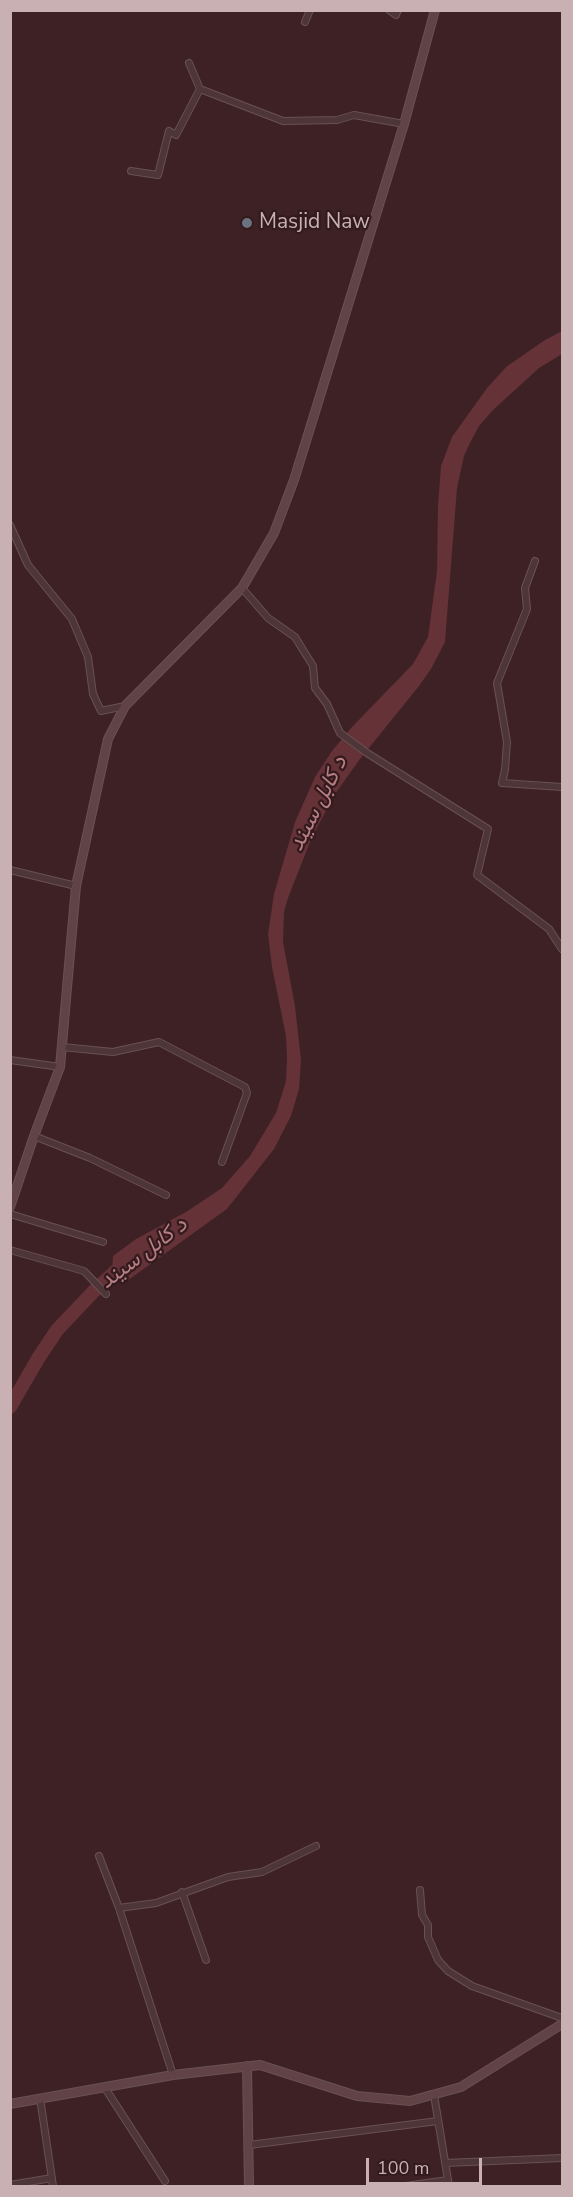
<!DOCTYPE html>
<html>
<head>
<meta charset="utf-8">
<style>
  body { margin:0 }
  #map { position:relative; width:573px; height:2197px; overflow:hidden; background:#3e2125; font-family:"Nunito Sans",sans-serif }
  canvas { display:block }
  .frame { position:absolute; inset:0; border:12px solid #c9b1b3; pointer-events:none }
  .scale { position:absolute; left:366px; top:2158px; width:116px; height:27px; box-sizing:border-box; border:3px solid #c9b1b3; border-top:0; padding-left:8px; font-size:18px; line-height:21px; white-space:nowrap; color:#c9b1b3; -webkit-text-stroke:4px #331b1d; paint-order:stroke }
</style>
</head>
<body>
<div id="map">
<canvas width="573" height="2197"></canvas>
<div class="frame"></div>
<div class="scale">100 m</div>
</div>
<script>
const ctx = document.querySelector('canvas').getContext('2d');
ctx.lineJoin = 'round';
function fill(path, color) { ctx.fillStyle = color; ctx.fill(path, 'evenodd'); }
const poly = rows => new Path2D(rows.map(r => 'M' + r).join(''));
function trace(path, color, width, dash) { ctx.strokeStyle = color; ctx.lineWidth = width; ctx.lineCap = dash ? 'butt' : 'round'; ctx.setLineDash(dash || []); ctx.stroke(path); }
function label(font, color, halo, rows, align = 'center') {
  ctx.font = font + ' "Nunito Sans",Vazirmatn,sans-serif'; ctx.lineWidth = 4.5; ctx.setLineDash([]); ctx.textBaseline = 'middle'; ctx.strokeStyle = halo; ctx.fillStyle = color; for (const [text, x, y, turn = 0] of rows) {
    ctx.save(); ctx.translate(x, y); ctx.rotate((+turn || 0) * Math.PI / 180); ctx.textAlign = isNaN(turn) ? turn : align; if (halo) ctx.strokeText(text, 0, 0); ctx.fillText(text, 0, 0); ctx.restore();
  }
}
fill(poly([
  [562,331,562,354,539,368,493,410,479,426,470,443,464,456,457,488,445,642,431,669,419,686,360,759,335,794,312,837,288,898,284,912,283,942,295,1006,301,1060,299,1089,291,1116,274,1149,227,1209,124,1283,112,1274,113,1256,136,1239,186,1212,222,1188,250,1156,276,1113,286,1081,287,1058,286,1036,272,967,268,934,274,894,295,822,315,777,332,751,351,728,413,664,428,637,437,571,438,506,441,466,452,437,487,388,506,367,545,340]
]), '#643237');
trace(poly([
  [10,1407,39,1357,57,1330,94,1291,126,1262]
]), '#643237', 14);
const street = poly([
  [389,10,396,15,398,10],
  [305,22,310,10],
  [189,63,200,89,283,121,337,120,354,115,404,124],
  [131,171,158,175,169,131,176,135,200,89],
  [10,525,28,565,72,619,88,657,93,694,101,711,125,706],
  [535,561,525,588,527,609,497,683,507,742,505,770,502,783,562,787],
  [242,588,268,618,295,637,313,666,315,688,327,704,340,733,367,753,488,829,477,875,549,929,562,949],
  [10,870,76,886],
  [62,1047,113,1052,159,1042,245,1087,247,1093,222,1162],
  [10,1060,60,1067],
  [34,1136,90,1158,166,1195],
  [10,1214,103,1242],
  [10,1250,84,1271,106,1294],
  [99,1856,119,1908,173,2075],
  [420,1890,422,1915,428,1925,428,1937,438,1960,448,1971,472,1986,562,2018],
  [182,1892,206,1960],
  [119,1908,156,1903,228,1877,262,1872,316,1846],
  [105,2088,165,2181],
  [434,2095,449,2186],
  [40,2098,53,2186],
  [249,2145,438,2121],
  [445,2163,562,2158],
  [10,2185,52,2178],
  [406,2186,448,2180]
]);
const secondary = poly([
  [10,1207,34,1136,60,1067,76,886,108,739,125,706,242,588,274,533,294,480,404,124,435,10],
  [247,2066,249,2186],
  [10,2104,173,2075,260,2065,357,2096,410,2101,461,2087,562,2024]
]);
trace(street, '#695153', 8);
trace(secondary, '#695153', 10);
trace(street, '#4e3538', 6);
trace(secondary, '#614345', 8);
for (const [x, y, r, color] of [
  [247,223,6,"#6b7280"]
]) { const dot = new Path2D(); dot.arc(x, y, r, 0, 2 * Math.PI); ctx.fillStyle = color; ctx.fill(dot); trace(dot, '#331b1d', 2); }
label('21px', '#c9b1b3', '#331b1d', [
  ["Masjid Naw",259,223]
], 'left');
label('italic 22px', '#b87e85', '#331b1d', [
  ["د کابل سيند",319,804,-63],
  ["د کابل سيند",144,1254,-37]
]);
</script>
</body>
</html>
